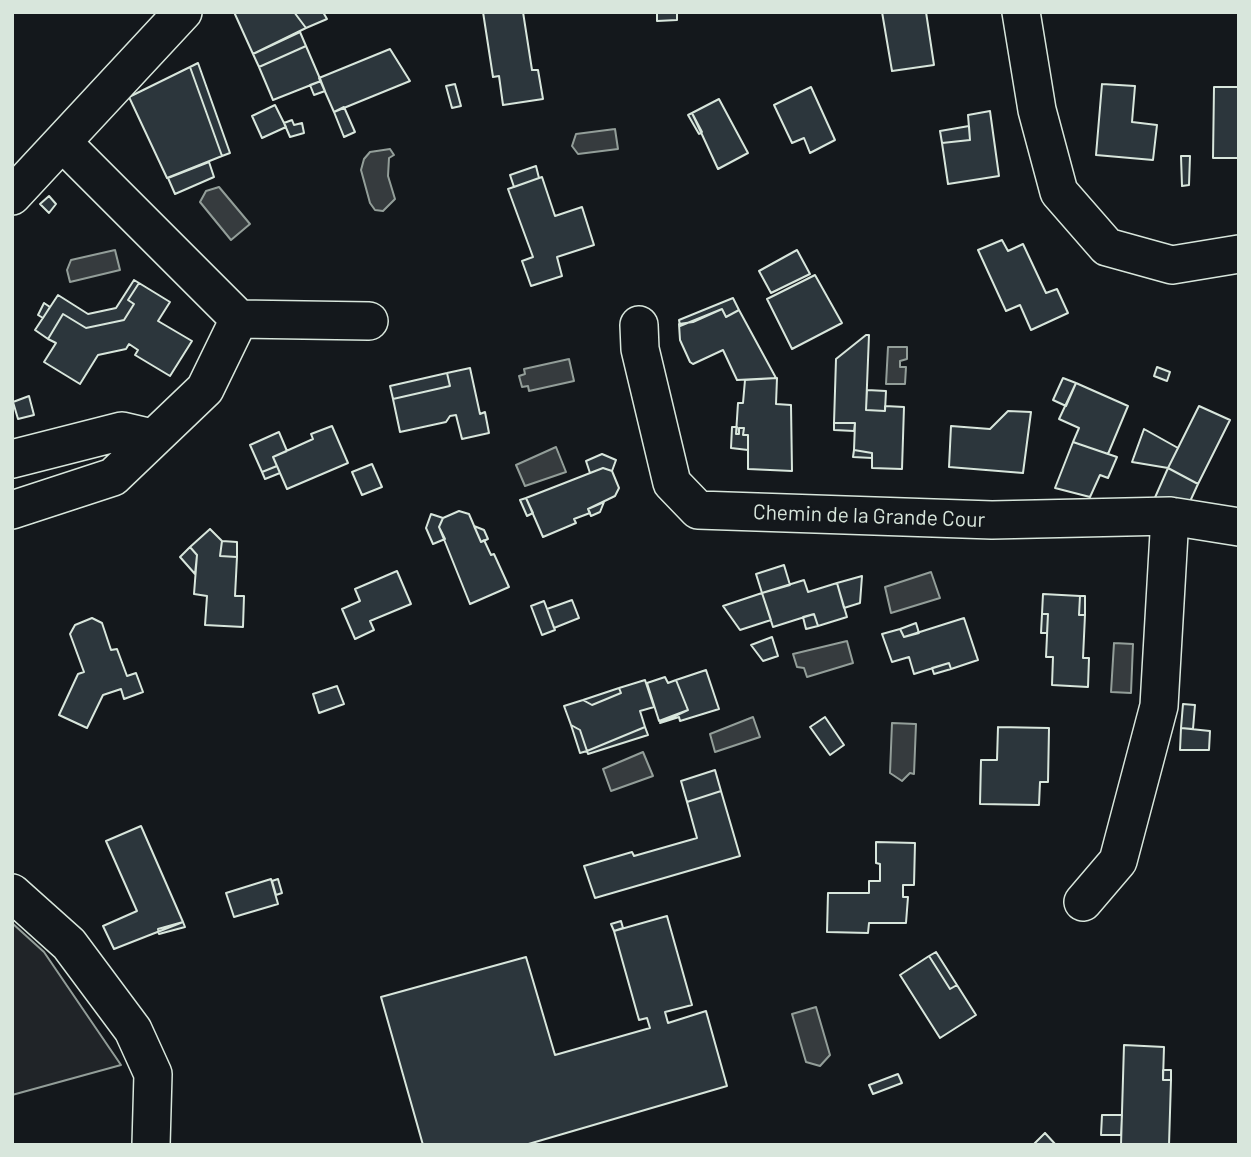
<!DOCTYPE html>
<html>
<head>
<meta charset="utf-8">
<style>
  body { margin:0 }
  #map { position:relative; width:1251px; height:1157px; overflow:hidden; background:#14181c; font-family:Barlow,sans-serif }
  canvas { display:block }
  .frame { position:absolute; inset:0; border:14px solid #d8e6dc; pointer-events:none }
</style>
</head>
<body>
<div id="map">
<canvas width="1251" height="1157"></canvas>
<div class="frame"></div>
</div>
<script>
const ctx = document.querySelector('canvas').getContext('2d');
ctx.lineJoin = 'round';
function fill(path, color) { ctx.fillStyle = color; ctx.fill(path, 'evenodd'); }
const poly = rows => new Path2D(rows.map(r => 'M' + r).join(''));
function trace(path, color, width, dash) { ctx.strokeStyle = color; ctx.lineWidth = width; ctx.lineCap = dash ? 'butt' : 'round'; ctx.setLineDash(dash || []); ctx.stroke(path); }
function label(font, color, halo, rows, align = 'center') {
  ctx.font = font + ' Barlow,sans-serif'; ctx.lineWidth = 5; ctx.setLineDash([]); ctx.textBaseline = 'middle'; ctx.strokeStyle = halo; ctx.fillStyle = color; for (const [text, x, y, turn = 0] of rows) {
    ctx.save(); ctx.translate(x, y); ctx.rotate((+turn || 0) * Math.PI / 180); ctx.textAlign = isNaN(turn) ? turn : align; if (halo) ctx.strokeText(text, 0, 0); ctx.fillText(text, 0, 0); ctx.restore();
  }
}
const green = poly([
  [12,923,44,952,121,1065,12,1095,12,923]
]);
fill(green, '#202428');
trace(green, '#939e99', 2);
const water = poly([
  [615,129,618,149,578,154,572,146,576,134,615,129],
  [390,149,394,155,389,158,388,176,395,199,383,211,375,210,370,203,361,170,364,159,370,152,390,149],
  [219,187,250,224,231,240,200,202,206,191,219,187],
  [115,250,120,270,70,282,67,270,71,260,115,250],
  [888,347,907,347,907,359,900,361,900,367,906,367,905,384,886,384,888,347],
  [569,359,574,381,529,391,528,386,522,387,519,376,525,374,524,369,569,359],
  [556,447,566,472,525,486,516,465,556,447],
  [931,572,940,598,891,613,885,587,931,572],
  [847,641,853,663,807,677,804,668,797,667,793,654,847,641],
  [1114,643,1133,644,1131,693,1111,692,1114,643],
  [753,717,760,737,715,752,710,734,753,717],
  [892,723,916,724,914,774,910,773,902,781,890,773,892,723],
  [643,752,653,776,611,791,603,769,643,752],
  [816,1007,830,1055,820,1066,806,1062,792,1014,816,1007]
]);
fill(water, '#363b3e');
trace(water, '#939e99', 2);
const building = poly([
  [234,12,294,12,306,28,253,54,234,12],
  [294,12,323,12,327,19,306,28,294,12],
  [483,12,523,12,532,70,538,70,543,99,503,105,499,76,493,77,483,12],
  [657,12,677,12,677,20,657,21,657,12],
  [882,12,926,12,934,65,892,71,882,12],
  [300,32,306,46,259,67,253,54,300,32],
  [306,46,321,81,273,100,259,67,306,46],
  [390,49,410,81,334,112,319,78,390,49],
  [198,63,230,153,222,156,190,67,198,63],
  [190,67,222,156,167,178,129,97,190,67],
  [321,81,325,91,314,95,310,85,321,81],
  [455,84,461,106,452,108,446,86,455,84],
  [1102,84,1135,86,1132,122,1157,125,1153,160,1096,155,1102,84],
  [811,87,835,140,810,153,804,138,792,143,774,105,811,87],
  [1214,87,1239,87,1239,158,1213,158,1214,87],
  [719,99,748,153,718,169,692,113,719,99],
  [275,105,286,127,262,138,252,116,275,105],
  [344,107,355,132,344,137,334,112,344,107],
  [990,111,999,176,948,184,942,143,970,140,968,115,990,111],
  [692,113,702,132,699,134,688,115,692,113],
  [292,120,294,125,302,123,304,133,290,137,284,123,292,120],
  [969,126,970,140,942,143,940,131,969,126],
  [1181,156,1190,156,1189,185,1182,186,1181,156],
  [209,162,214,177,175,194,168,178,209,162],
  [536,166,539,178,514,187,510,175,536,166],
  [542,177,555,216,582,207,594,245,557,257,562,276,531,286,522,261,533,257,508,189,542,177],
  [49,196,56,204,49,213,40,204,49,196],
  [1002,240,1008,251,1023,244,1046,293,1057,289,1068,313,1031,330,1020,305,1006,311,978,250,1002,240],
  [797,250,810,274,771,293,759,271,797,250],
  [815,275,842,323,792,349,767,299,815,275],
  [134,280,139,283,128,300,134,304,124,320,86,328,63,314,48,339,35,330,58,295,88,314,116,308,134,280],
  [139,283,170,302,158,321,192,341,170,376,135,355,138,350,129,344,126,349,98,355,80,384,44,362,56,343,48,339,63,314,86,328,124,320,134,304,128,300,139,283],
  [733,298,739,310,726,317,722,309,680,326,679,320,733,298],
  [44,303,50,307,43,318,38,315,44,303],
  [722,309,726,317,739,310,776,378,737,380,723,350,693,364,690,362,680,340,679,324,693,322,722,309],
  [866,335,869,335,866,410,885,411,885,406,904,407,902,469,872,468,872,453,854,450,855,423,834,423,836,359,866,335],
  [1157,367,1170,372,1167,381,1154,376,1157,367],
  [470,368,480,414,485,412,489,433,462,439,456,415,450,416,446,422,400,432,393,399,450,386,447,373,470,368],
  [447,373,450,386,393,399,390,386,447,373],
  [777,378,776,404,791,405,792,471,748,469,748,435,743,435,744,428,739,428,739,434,736,434,738,403,743,403,745,380,777,378],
  [1063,378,1076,383,1066,406,1053,400,1063,378],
  [1076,383,1128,406,1108,454,1073,442,1079,428,1059,419,1076,383],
  [867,390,886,391,885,411,866,410,867,390],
  [29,396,34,415,18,419,13,402,29,396],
  [1199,406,1230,420,1198,484,1168,468,1199,406],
  [1008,411,1031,412,1023,473,949,467,951,426,990,429,1008,411],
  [834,423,855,423,854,431,834,430,834,423],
  [332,426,348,463,287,489,273,457,313,439,311,434,332,426],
  [732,427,737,427,736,434,739,434,739,428,744,428,743,435,748,435,748,450,731,448,732,427],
  [1144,429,1178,448,1168,468,1132,462,1144,429],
  [279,432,287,451,273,457,277,466,262,472,250,445,279,432],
  [1073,442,1117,457,1108,478,1100,475,1090,497,1055,488,1073,442],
  [854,450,872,453,872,458,853,457,854,450],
  [602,454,616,460,612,471,603,468,590,473,586,461,602,454],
  [372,464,382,487,362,495,352,472,372,464],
  [277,466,280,473,265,479,262,472,277,466],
  [603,468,612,471,619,488,615,496,588,509,590,513,574,519,576,523,543,537,526,498,603,468],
  [1168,468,1198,484,1187,508,1153,502,1168,468],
  [526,498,533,513,527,516,520,500,526,498],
  [604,502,600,512,591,516,588,509,604,502],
  [459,511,469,514,481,542,484,540,491,555,494,554,509,587,470,604,439,527,443,518,459,511],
  [431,514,443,518,439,527,445,539,433,544,426,528,431,514],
  [474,526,484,530,488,539,481,542,474,526],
  [210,529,222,541,220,556,237,557,235,596,244,596,243,627,205,625,207,596,194,594,197,555,190,547,210,529],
  [222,541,237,542,237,557,220,556,222,541],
  [190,547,197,555,195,574,180,557,190,547],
  [784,565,790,585,762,593,756,574,784,565],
  [397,571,411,604,370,621,374,630,355,639,342,609,360,601,355,589,397,571],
  [862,576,860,603,844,608,837,583,862,576],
  [804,580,808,592,837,583,847,617,818,626,814,614,773,627,762,593,804,580],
  [762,593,771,620,740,630,723,606,762,593],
  [1043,594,1080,596,1079,615,1085,615,1083,658,1089,658,1088,687,1052,685,1053,657,1046,657,1048,614,1042,614,1043,594],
  [1080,596,1085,596,1085,615,1079,615,1080,596],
  [572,600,579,618,554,628,547,609,572,600],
  [544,601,555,630,542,635,531,606,544,601],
  [814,614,818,626,806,629,803,617,814,614],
  [1042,614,1048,614,1047,633,1041,633,1042,614],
  [92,618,102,623,111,650,117,649,127,676,136,673,143,692,124,699,121,689,103,695,87,728,59,715,78,674,84,672,70,634,75,625,92,618],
  [964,618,978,660,951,669,949,663,914,674,909,657,892,662,882,634,900,629,904,637,964,618],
  [916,623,919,633,904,637,900,629,916,623],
  [772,637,778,656,763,661,751,645,772,637],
  [949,663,951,669,934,674,932,668,949,663],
  [706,670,719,709,680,721,679,717,660,723,688,710,676,680,706,670],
  [665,677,668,683,676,680,688,710,659,721,647,683,665,677],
  [645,680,654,707,640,711,645,727,587,751,580,730,571,725,564,706,583,700,592,705,621,693,619,688,645,680],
  [337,686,344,704,319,713,313,694,337,686],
  [619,688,621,693,592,705,583,700,619,688],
  [1183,704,1195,705,1193,729,1181,728,1183,704],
  [825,717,844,745,830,755,810,727,825,717],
  [571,725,580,730,587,751,580,753,571,725],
  [645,727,648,735,588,754,587,751,645,727],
  [998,727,1049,728,1048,782,1040,782,1039,805,980,804,981,760,997,760,998,727],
  [1181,728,1210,731,1209,750,1180,750,1181,728],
  [715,770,721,791,687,802,681,781,715,770],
  [721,791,740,856,595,898,584,866,632,852,634,856,697,838,687,802,721,791],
  [141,826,183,922,114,949,103,926,137,911,106,841,141,826],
  [876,842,915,843,914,885,903,885,903,897,908,897,906,923,869,923,868,933,827,932,828,893,869,893,869,881,880,881,880,864,876,863,876,842],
  [271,879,278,904,234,917,226,893,271,879],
  [278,879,282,893,276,895,272,881,278,879],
  [667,916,692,1005,665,1012,668,1023,706,1011,727,1086,525,1145,423,1145,381,997,526,957,555,1055,650,1028,647,1018,639,1020,614,931,667,916],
  [621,921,623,928,614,931,611,924,621,921],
  [183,922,185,927,159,934,158,929,183,922],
  [936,952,957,985,950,989,929,956,936,952],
  [929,956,950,989,957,985,976,1015,940,1038,900,975,929,956],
  [1124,1045,1164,1047,1163,1080,1171,1080,1169,1145,1121,1145,1124,1045],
  [1163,1070,1171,1070,1171,1080,1163,1080,1163,1070],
  [898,1074,902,1083,873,1094,869,1085,898,1074],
  [1102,1115,1122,1115,1121,1135,1101,1135,1102,1115],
  [1045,1133,1056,1145,1033,1145,1045,1133]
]);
fill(building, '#2c363c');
trace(building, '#d8e6dc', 2);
const minor = poly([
  [1021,12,1037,110,1059,192,1107,247,1172,265,1239,254],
  [63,143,239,319,369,321],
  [12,196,183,12],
  [639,325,640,349,672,483,698,510,992,520,1170,516,1239,527],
  [12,459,122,431,152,438],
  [12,510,113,477,205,389,239,319],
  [12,893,69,944,133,1030,153,1074,151,1145],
  [1083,902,1118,861,1159,706,1170,516]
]);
trace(minor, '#d8e6dc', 40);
trace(minor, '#14181c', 37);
label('21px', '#d8e6dc', '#14181c', [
  ["Chemin de la Grande Cour",869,516,2]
]);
</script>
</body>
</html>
